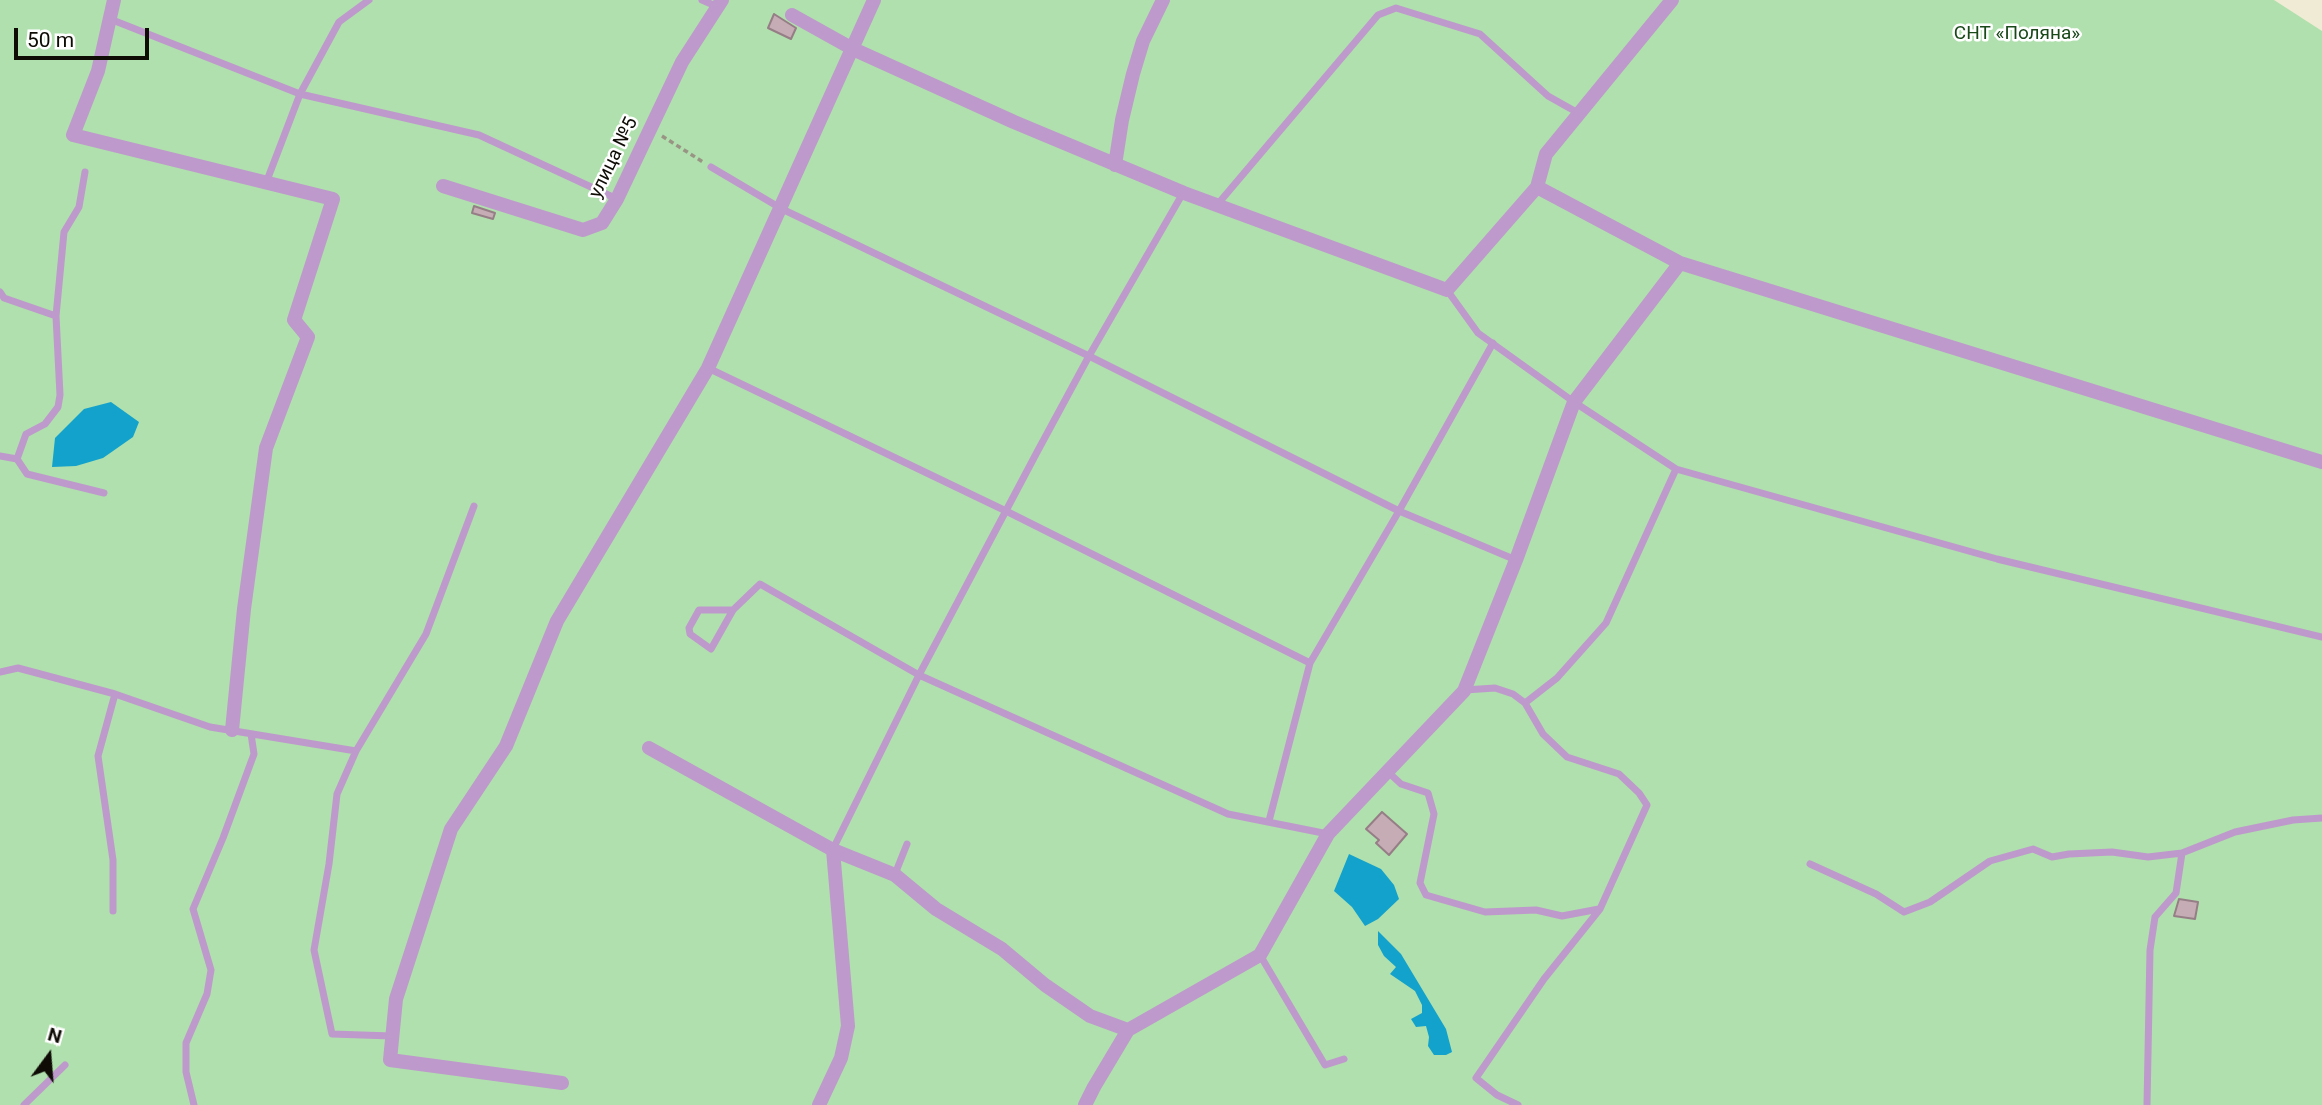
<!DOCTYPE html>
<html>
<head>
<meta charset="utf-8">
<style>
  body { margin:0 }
  #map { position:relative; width:2322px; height:1105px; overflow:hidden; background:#f0ebd4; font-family:Roboto,sans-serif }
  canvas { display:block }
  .north { position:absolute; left:14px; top:1021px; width:70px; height:70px; -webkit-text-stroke:5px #fff; paint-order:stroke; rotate:16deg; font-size:19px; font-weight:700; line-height:28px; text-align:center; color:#0e0c05 }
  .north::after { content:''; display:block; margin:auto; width:24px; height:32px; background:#0e0c05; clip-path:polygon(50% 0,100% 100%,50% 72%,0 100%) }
  .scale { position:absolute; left:14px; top:28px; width:135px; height:32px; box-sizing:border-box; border:4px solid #0e0c05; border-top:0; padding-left:9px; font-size:21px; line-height:24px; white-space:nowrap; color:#0e0c05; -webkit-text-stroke:5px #fff; paint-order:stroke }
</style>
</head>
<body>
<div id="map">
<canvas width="2322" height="1105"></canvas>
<div class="north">N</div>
<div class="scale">50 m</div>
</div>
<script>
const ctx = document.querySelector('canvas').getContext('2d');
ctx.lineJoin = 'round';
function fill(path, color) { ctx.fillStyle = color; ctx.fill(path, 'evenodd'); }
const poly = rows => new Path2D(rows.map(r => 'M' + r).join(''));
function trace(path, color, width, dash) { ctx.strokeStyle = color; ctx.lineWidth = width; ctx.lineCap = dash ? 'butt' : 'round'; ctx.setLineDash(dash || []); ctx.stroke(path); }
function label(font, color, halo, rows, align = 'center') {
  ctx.font = font + ' Roboto,sans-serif'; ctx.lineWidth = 5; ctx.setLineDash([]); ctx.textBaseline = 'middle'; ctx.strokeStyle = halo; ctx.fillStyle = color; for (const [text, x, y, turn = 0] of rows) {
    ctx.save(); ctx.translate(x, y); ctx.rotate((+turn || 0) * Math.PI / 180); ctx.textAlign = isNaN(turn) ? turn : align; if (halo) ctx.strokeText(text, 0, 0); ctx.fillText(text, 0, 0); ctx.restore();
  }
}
fill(poly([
  [0,0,2274,0,2322,31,2322,1105,0,1105]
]), '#b0e0ad');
fill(poly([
  [111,402,139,422,133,437,103,458,76,466,52,467,55,438,84,409],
  [1349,854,1381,869,1394,885,1399,899,1378,919,1365,926,1352,907,1334,891],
  [1378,931,1401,954,1446,1029,1452,1052,1446,1055,1434,1055,1428,1046,1429,1037,1426,1026,1416,1027,1411,1019,1422,1013,1422,1005,1415,991,1390,974,1396,967,1384,956,1378,945]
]), '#13a2cc');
const building = poly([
  [774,14,796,28,791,39,768,28,774,14],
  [474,206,495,213,493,219,472,213,474,206],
  [1382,812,1407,834,1389,855,1376,843,1379,840,1366,829,1382,812],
  [2179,899,2198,902,2195,919,2174,916,2179,899]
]);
fill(building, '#c6adb5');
trace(building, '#967e86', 2);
trace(poly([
  [662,136,703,162]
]), '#999585', 3.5, [5, 3.5]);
trace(poly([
  [702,0,718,7],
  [110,19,300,94,479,135,617,199],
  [711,167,782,209,1089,356,1399,511,1516,560],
  [266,183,300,94,339,22,369,0],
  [1217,205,1378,15,1396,8,1480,34,1548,96,1580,114],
  [1447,290,1478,333,1574,402,1676,469,1997,559,2322,637],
  [0,292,4,298,56,316],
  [708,368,1006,511,1310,663],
  [0,456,17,459,27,474,104,493],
  [17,459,26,434,45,424,58,407,60,395,56,316,64,232,79,207,85,172],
  [733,610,699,610,689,628,690,634,711,649,733,610,760,584,919,675,1228,814,1328,834],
  [0,672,18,668,115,694,210,727,356,751],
  [1465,690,1495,688,1513,694,1525,703,1543,734,1567,757,1619,774,1639,793,1647,805,1600,909,1544,979,1476,1078,1497,1095,1518,1105],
  [1525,703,1557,678,1606,623,1676,469],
  [1387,771,1401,784,1428,793,1434,814,1420,883,1426,895,1485,912,1536,910,1562,916,1599,909],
  [1269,821,1310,663,1399,511,1493,343],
  [833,849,919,675,1036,454,1089,356,1183,193],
  [1810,864,1876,894,1904,912,1930,902,1990,861,2033,849,2052,857,2069,854,2112,852,2148,857,2182,853,2235,832,2293,820,2322,818],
  [895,874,907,844],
  [113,911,113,860,98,756,115,694],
  [1260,955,1325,1065,1344,1059],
  [392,1036,332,1034,314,950,329,864,337,794,356,751,426,634,474,506],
  [24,1105,65,1065],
  [194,1105,186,1072,186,1043,207,994,211,970,193,909,223,838,254,754,251,734],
  [2147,1105,2150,950,2155,917,2176,893,2182,853]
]), '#be99cb', 7);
trace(poly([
  [114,0,98,71,73,135,333,199,294,320,308,337,266,448,244,609,232,730],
  [792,15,853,49,1014,122,1184,193,1447,290,1537,187,1680,263,2322,462],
  [1115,165,1122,120,1133,74,1143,41,1163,0],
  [443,186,583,230,602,223,617,199,682,62,722,0],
  [1537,187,1546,154,1672,0],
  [649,748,833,850,895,875,936,909,1002,949,1045,985,1090,1016,1128,1030],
  [562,1083,390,1060,396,999,451,829,506,746,557,621,708,368,874,0],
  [819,1105,841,1058,848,1026,833,850],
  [1085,1105,1094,1087,1128,1030,1260,955,1328,834,1464,691,1516,560,1574,402,1680,263]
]), '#be99cb', 14);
label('19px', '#194819', '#fff', [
  ["СНТ «Поляна»",2017,34]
]);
label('19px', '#0e0c05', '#fff', [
  ["улица №5",614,158,-64]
]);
</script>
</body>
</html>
